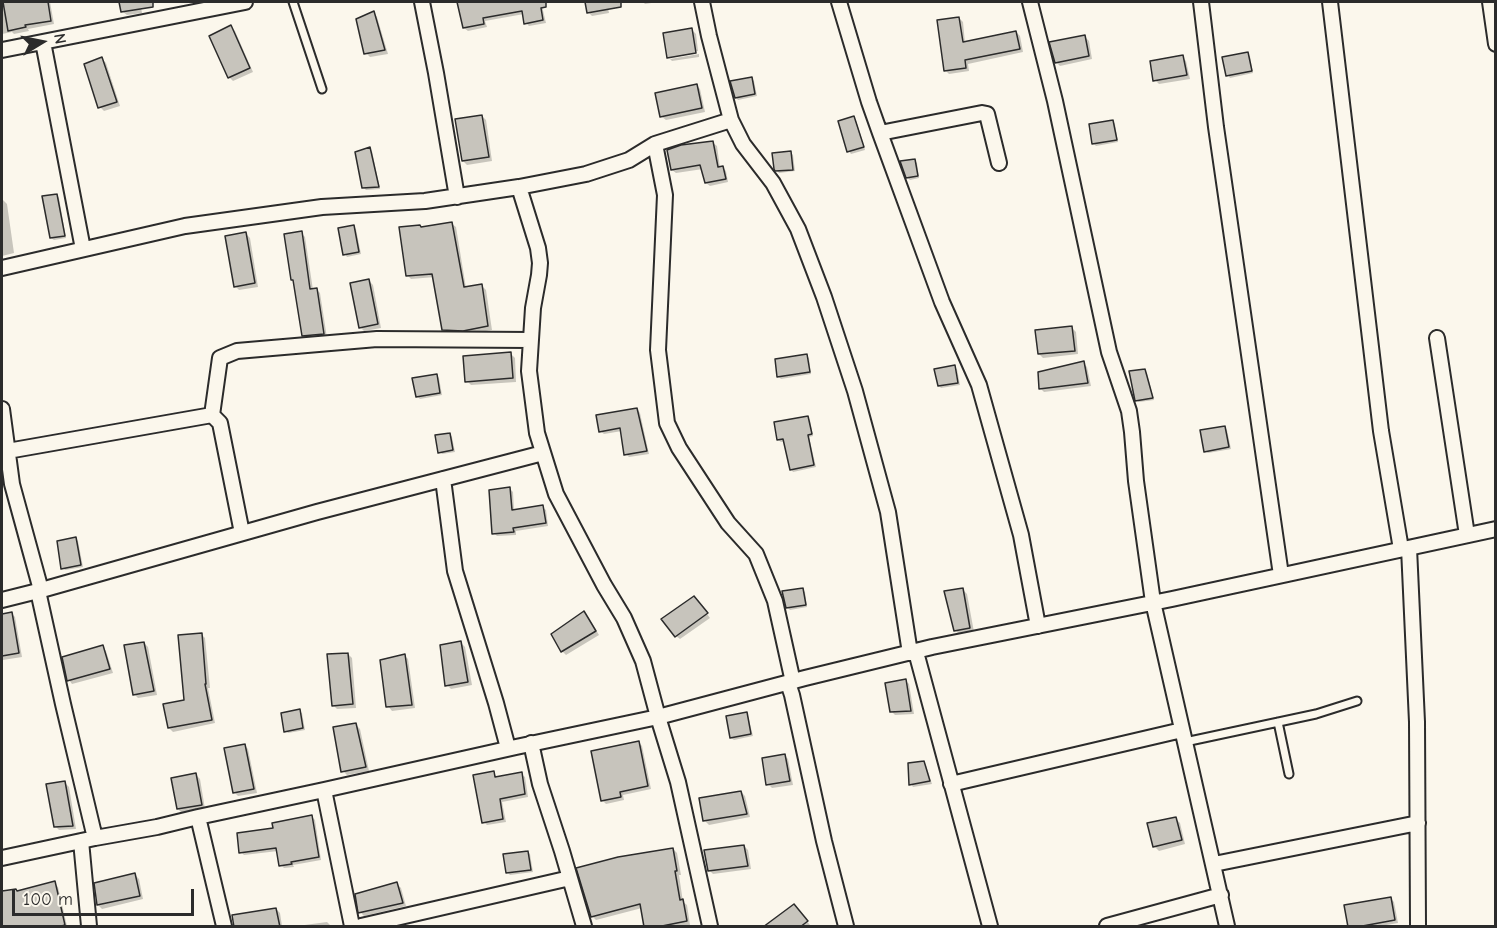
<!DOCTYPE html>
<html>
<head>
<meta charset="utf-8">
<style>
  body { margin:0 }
  #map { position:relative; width:1497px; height:928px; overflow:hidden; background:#fbf7ec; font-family:"Comic Neue",sans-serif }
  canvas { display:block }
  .frame { position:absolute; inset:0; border:3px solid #2b2b2b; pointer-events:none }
  .north { position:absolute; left:12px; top:12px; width:60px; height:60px; -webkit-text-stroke:4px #fbf7ec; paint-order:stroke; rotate:80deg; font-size:16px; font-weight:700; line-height:24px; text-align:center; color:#2b2b2b }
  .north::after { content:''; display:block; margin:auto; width:21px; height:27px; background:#2b2b2b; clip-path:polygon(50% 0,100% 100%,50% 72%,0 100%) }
  .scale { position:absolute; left:12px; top:889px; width:182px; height:27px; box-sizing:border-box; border:3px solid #2b2b2b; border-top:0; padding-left:8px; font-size:18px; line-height:21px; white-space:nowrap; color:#2b2b2b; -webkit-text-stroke:4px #fbf7ec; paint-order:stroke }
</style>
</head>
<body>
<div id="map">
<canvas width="1497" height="928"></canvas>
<div class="frame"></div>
<div class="north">N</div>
<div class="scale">100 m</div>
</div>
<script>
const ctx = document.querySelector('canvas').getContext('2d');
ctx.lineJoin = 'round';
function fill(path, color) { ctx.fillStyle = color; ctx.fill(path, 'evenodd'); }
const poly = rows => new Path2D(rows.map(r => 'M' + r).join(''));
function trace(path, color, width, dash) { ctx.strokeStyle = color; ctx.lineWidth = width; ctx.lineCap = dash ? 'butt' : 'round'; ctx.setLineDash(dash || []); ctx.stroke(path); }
fill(poly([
  [2,2,50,2,54,24,28,29,29,31,14,34,12,32,2,34],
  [121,2,140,2,142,13,127,15,123,12],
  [459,2,541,2,546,23,529,26,526,23,524,14,485,21,487,27,468,31,464,28],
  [586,2,607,2,609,13,592,16,588,12],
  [643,2,658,2,645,4],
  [374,13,377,17,388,54,370,57,366,53],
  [959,18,963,22,965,43,1016,32,1020,36,1023,52,968,64,969,71,949,74,945,70],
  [231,27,235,31,253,72,233,81,229,77],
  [692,30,696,34,698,51,669,56,669,58,668,57],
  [1085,37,1089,41,1092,59,1060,66,1056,62],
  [699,54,699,57,672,61,670,59],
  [1247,54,1250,56,1253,73,1230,78,1228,75],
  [1182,57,1186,61,1190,79,1159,84,1155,80],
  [102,59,106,63,120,106,104,111,100,107],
  [752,79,754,81,757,96,738,100,736,97],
  [696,85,700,89,705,112,666,120,662,117],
  [482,116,486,120,492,161,467,165,463,161],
  [854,118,856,120,865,150,851,154,849,151],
  [1113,121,1115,124,1118,142,1096,146,1094,144],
  [713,143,717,146,720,168,722,167,726,171,728,182,710,186,706,183,703,169,676,173,672,170],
  [369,149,372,151,380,189,366,190,363,187],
  [791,153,793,155,795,171,779,173,775,168],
  [914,160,917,163,919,178,910,180,907,177],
  [57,195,59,198,66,238,54,240,51,238],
  [2,200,3,200,7,204,14,253,2,256],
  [452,224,456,227,466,288,482,286,486,290,492,330,468,334,447,334,443,330,435,277,411,279,407,275,422,229],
  [353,226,356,229,361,254,347,257,345,254],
  [301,233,305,237,313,290,316,289,320,293,327,338,308,340,303,336],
  [246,234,250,238,258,287,239,290,235,286],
  [369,281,373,285,381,328,364,331,360,327],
  [1072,328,1076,332,1078,354,1043,358,1039,354],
  [511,354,515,358,516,382,471,385,467,381],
  [806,355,809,358,811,374,781,379,779,377],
  [1083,363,1087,367,1091,386,1044,392,1040,388],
  [954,367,957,369,960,385,941,388,939,386],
  [1145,370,1147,373,1154,400,1139,402,1136,400],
  [437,375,439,378,442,395,420,399,417,396],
  [637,409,640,413,649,454,629,457,626,454,622,431,604,434,600,431],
  [808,418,810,420,813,436,809,437,816,467,793,472,791,469,785,441,781,442,778,440],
  [1225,428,1227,430,1231,449,1208,453,1205,451],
  [450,434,452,437,455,452,442,454,440,452],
  [509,488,513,492,514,511,542,507,546,510,548,526,516,531,516,535,497,536,494,533],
  [76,539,78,541,83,567,65,570,63,568],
  [802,589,805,592,807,607,790,610,787,607],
  [963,590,967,594,974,632,959,634,955,630],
  [698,602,710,618,680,639,676,636],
  [11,613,15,617,22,657,3,660,2,615],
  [588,617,599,635,566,655,562,651,553,635],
  [201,634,205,638,210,688,208,688,215,723,173,732,169,728,186,701],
  [144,643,148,647,157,695,138,698,134,694],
  [461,643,465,647,472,685,451,689,447,685],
  [102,647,106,651,113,673,72,684,69,680],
  [348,654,352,658,356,708,337,709,333,705],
  [404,655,408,659,415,708,392,711,388,706],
  [905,680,909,684,914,714,895,715,891,711],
  [299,711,302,713,305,730,288,733,286,731],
  [746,713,748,716,753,736,734,740,731,738],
  [356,725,360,729,369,771,347,775,343,771],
  [638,742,642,746,651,789,623,795,624,800,606,804,602,800],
  [244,745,248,749,257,793,238,796,234,792],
  [784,755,788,759,793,785,772,788,768,784],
  [924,762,926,765,932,784,913,787,911,784],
  [494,773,498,778,521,774,525,777,528,797,502,802,506,822,487,825,484,822],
  [196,775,200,779,205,809,182,813,178,809],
  [65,783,69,787,76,829,59,830,55,826],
  [741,792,745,796,750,817,709,825,705,821,701,799],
  [311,816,315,820,321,860,293,865,294,867,284,868,281,865,278,851,244,855,241,852,274,829],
  [1176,819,1180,823,1185,844,1159,851,1155,847,1149,824],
  [744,846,748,850,751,869,713,874,709,870],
  [673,849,677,853,681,875,679,875,683,902,687,905,690,925,681,926,646,926,642,908,596,920,592,916],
  [528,852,530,854,533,872,510,875,508,873],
  [135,875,139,879,143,899,102,909,98,905],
  [54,883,58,887,67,926,3,926,2,893,16,890,18,893],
  [397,884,401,888,406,906,364,916,360,912],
  [1390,898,1394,902,1398,923,1381,926,1350,926],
  [276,909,280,913,282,926,236,926],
  [797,909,810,925,765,926],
  [327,922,331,926,297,926]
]), '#0003');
const building = poly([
  [3,2,48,2,51,21,25,25,26,27,8,31,3,2],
  [119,2,153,2,153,7,121,12,119,2],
  [457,2,546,2,546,7,541,8,543,20,524,24,522,11,483,18,484,24,463,28,457,2],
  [585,2,621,2,621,7,587,13,585,2],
  [374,11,385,50,364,54,356,19,374,11],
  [959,17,963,42,1016,31,1020,49,965,60,966,68,944,71,937,20,959,17],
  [231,25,250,68,228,78,209,36,231,25],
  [692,28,696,53,667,58,663,33,692,28],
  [1085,35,1089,56,1055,63,1049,42,1085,35],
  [1248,52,1252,71,1226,76,1222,57,1248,52],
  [1183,55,1187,75,1153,81,1150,61,1183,55],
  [102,57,117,102,98,108,84,64,102,57],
  [752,77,755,94,735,98,730,81,752,77],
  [697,84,702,108,660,117,655,93,697,84],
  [482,115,489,157,462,161,455,119,482,115],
  [854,116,864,147,847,152,838,121,854,116],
  [1113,120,1117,140,1092,144,1089,124,1113,120],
  [713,141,718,167,723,166,726,179,705,183,700,165,671,170,667,150,681,145,713,141],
  [370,147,379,187,362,188,355,152,370,147],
  [791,151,793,170,775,171,774,169,772,153,791,151],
  [915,159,918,176,906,178,900,161,915,159],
  [57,194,65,236,50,238,42,196,57,194],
  [452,222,464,287,482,284,488,326,463,331,442,330,432,274,406,276,399,227,420,225,421,227,452,222],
  [354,225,359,252,343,255,338,228,354,225],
  [302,231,310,289,317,288,324,334,302,336,293,280,291,280,284,234,302,231],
  [246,232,255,283,234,287,225,236,246,232],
  [369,279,378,324,359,328,350,283,369,279],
  [1072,326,1075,351,1038,354,1035,330,1072,326],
  [511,352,513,378,465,382,463,356,511,352],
  [807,354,810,372,777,377,775,359,807,354],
  [1084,361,1088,383,1039,389,1038,372,1084,361],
  [955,365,958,383,938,386,934,369,955,365],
  [1145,369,1153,398,1135,401,1129,371,1145,369],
  [437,374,440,393,416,397,412,378,437,374],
  [637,408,647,451,624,455,620,428,599,432,596,415,637,408],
  [808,416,812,434,808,435,814,465,790,470,783,439,777,440,774,422,808,416],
  [1225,426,1229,447,1204,452,1200,430,1225,426],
  [450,433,453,450,438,453,435,435,450,433],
  [510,487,512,510,543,505,546,523,513,528,514,532,492,534,489,490,510,487],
  [76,537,81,565,61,569,57,541,76,537],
  [803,588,806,605,786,608,782,591,803,588],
  [963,588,970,628,954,631,944,591,963,588],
  [694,596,708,613,675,637,661,619,694,596],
  [584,611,596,631,561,652,551,634,584,611],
  [12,612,19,653,2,656,2,614,12,612],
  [202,633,206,684,205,684,212,720,168,728,163,704,184,700,178,635,202,633],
  [461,641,468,682,445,686,440,645,461,641],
  [144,642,154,691,133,695,124,645,144,642],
  [103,645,110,669,67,681,62,657,103,645],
  [348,653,353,704,332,706,327,654,348,653],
  [405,654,412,705,386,707,380,660,405,654],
  [906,679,911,711,890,712,885,683,906,679],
  [300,709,303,728,284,732,281,713,300,709],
  [747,712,751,734,730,738,726,716,747,712],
  [356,723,366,767,341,772,333,727,356,723],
  [639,741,648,786,620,792,621,797,601,801,591,751,639,741],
  [245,744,254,789,233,793,224,748,245,744],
  [785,754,790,781,766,785,762,758,785,754],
  [924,761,930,781,909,785,908,763,924,761],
  [494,771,495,777,522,772,525,794,500,799,503,819,482,823,473,775,494,771],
  [196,773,202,805,177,809,171,778,196,773],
  [65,781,73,826,54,827,46,784,65,781],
  [741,791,747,814,703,821,699,798,741,791],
  [312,815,319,857,291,862,292,864,279,866,276,848,239,853,237,833,273,828,272,823,312,815],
  [1176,817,1182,840,1153,847,1147,823,1176,817],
  [744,845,748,866,708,871,704,850,744,845],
  [673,848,677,871,675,871,680,900,683,899,687,921,657,927,644,927,640,904,591,917,576,868,618,857,673,848],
  [528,851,531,870,506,873,503,854,528,851],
  [135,873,140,896,97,905,94,883,135,873],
  [55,881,65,925,58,927,2,927,2,891,16,889,17,891,55,881],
  [397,882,403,903,358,913,355,894,397,882],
  [1391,897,1395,920,1357,927,1348,927,1344,905,1391,897],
  [794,904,808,921,800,927,763,927,794,904],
  [276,908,280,927,234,927,232,915,276,908]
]);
fill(building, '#c7c4bc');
trace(building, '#2b2b2b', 1.5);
const service = poly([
  [293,2,322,89],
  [1278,722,1289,774],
  [1185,742,1316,714,1357,701]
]);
const minor = poly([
  [422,2,436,73,457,197],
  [702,2,709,36,731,120,743,144,773,183,798,229,824,297,855,391,888,512,910,653],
  [839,2,869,102,880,133,942,302,979,385,1021,535,1038,626],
  [1030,2,1055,101,1109,352,1129,411,1132,432,1136,481,1153,602,1227,926],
  [1201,2,1216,127,1281,575],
  [1330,2,1381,431,1401,549],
  [1490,2,1496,44],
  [43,42,83,249],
  [2,50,245,2],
  [880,133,982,113,987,114,999,163],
  [655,144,665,195,658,350,667,423,679,448,728,523,756,554,775,601,793,682],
  [519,187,538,248,540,263,539,275,533,308,529,371,537,433,556,494,604,585,624,618,643,661,658,717,678,782,710,926],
  [2,268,185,226,322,207,425,201,519,187,586,174,629,160,655,144,731,120],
  [1437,338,1467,535],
  [2,409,12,484,41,590],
  [212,415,220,358,237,351,377,339,531,340],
  [2,452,212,415,220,423,242,533],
  [443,479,455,571,496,703,508,748],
  [1409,548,1417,722,1418,926],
  [38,591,63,704,95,838],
  [2,600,38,591,317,512,543,453],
  [916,652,990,926],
  [788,683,792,695,824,841,846,926],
  [531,743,540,784,562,851,584,926],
  [951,784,1182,730],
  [324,790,352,926],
  [198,817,224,926],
  [81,841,89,926],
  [2,858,95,838,157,827,198,817,324,790,516,747,658,717,805,678,932,647,1172,599,1496,529],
  [1214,864,1418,823],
  [361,926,570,878],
  [1107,926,1221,895]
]);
trace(service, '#2b2b2b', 11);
trace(minor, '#2b2b2b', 18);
trace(service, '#fbf7ec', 7);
trace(minor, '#fbf7ec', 14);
</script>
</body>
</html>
